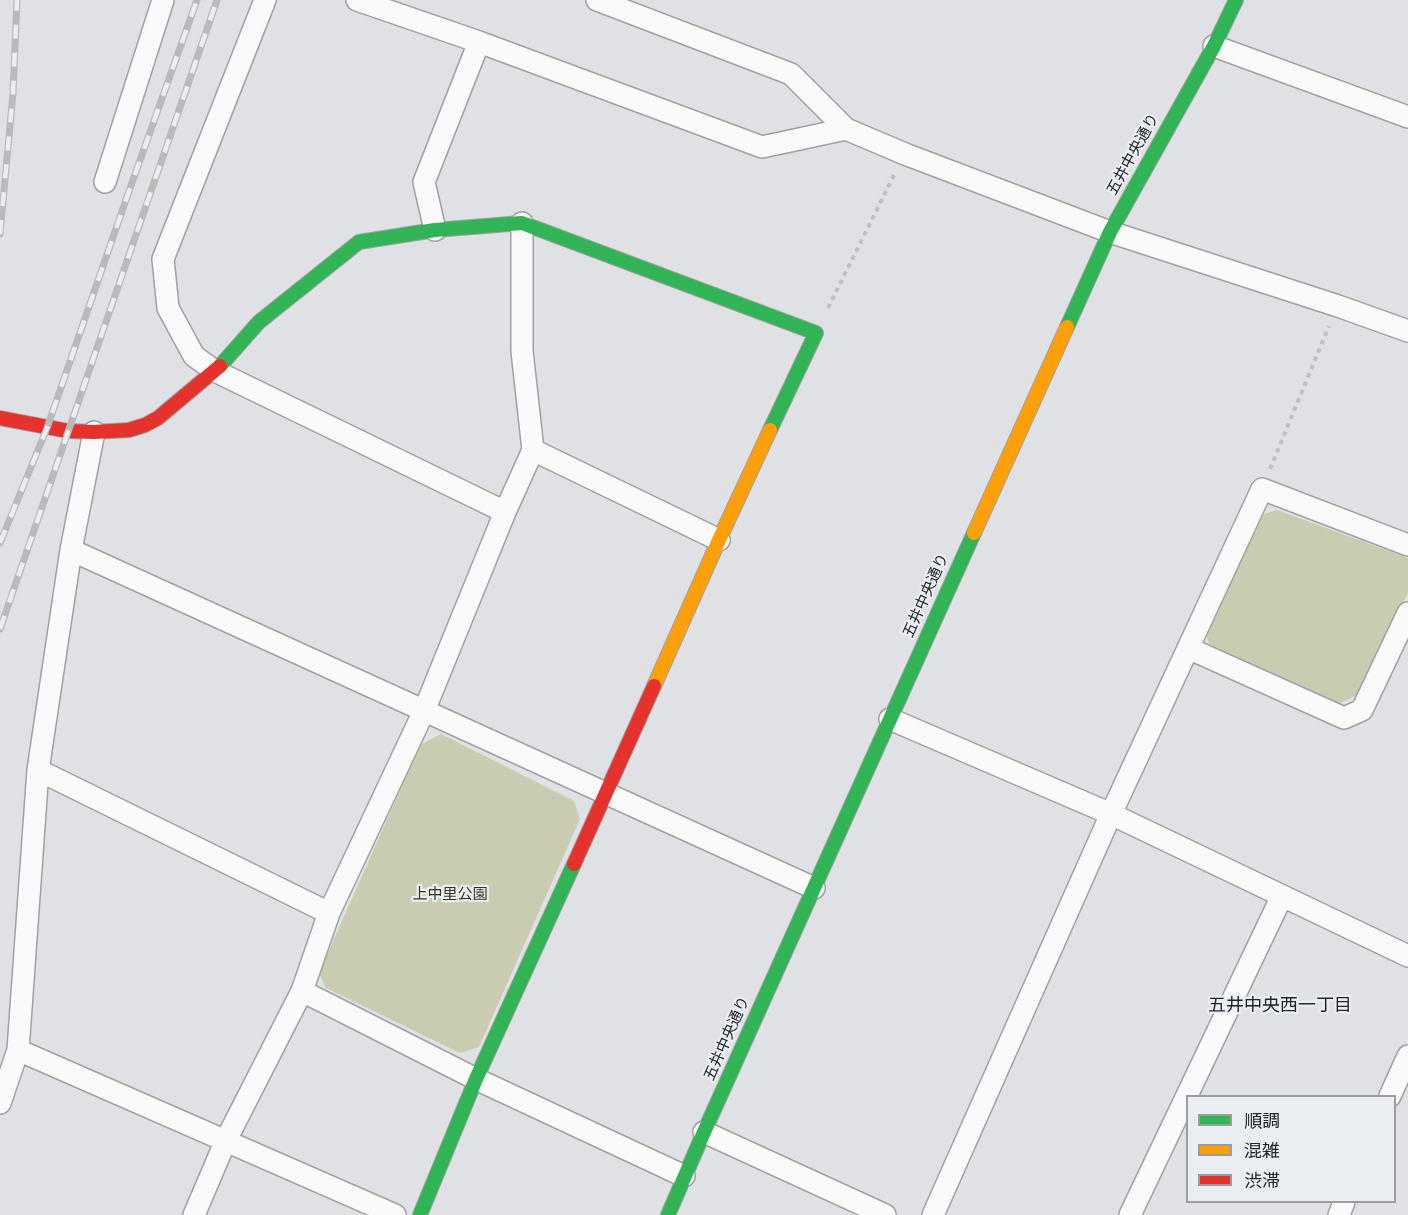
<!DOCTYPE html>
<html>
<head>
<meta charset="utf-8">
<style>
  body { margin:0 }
  #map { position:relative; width:1408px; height:1215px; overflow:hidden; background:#dfe1e4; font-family:"Source Sans 3","Noto Sans JP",sans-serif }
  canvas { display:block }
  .legend { position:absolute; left:1186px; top:1095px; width:210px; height:108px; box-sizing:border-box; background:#eaeef3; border:2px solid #9b9ea1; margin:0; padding:8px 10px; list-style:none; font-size:18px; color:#242527 }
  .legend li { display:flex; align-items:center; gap:12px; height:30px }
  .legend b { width:30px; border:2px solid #9b9ea1 }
</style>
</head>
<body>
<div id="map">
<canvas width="1408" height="1215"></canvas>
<ul class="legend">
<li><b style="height:8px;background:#30b455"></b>順調</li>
<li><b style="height:8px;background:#ff9f0a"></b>混雑</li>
<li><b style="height:8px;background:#e5322d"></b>渋滞</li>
</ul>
</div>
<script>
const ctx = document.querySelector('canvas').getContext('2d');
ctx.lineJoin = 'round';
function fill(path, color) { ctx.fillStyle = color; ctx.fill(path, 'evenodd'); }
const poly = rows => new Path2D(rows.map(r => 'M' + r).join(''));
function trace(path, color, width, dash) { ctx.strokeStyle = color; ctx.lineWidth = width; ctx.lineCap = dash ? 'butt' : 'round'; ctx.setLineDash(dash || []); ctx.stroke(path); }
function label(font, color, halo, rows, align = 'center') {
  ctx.font = font + ' "Source Sans 3","Noto Sans JP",sans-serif'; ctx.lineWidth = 4.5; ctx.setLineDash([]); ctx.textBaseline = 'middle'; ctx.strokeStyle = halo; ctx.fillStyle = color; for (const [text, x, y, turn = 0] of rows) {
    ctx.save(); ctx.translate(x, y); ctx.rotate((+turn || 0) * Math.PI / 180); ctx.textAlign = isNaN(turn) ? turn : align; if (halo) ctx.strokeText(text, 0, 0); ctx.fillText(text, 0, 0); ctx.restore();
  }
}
fill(poly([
  [1277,510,1408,558,1408,593,1358,695,1338,704,1209,644,1206,632,1264,514],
  [441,734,574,801,580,819,479,1047,460,1053,326,988,319,973,420,745]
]), '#c9ccb1');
const street = poly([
  [265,0,163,259,168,308,194,356,215,371,505,512],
  [357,0,479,42,762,147,846,129],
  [597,0,791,74,846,129,905,154,1110,232,1338,306,1408,331],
  [1214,46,1408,117],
  [105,182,163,0],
  [435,230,424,182,479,42],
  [533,450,719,540],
  [71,550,814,888],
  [1188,648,1344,718,1362,710,1408,613],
  [890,719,1111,814,1408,956],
  [38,770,329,913],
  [302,991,476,1079,684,1176],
  [18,1050,395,1215],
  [1390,1096,1408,1056],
  [0,1103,18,1050,38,770,71,550,94,432],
  [704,1132,885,1215],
  [194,1215,226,1140,302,991,329,913,424,711,505,512,533,450,522,351,522,223],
  [933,1215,1111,814,1262,489,1408,545],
  [1130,1215,1282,896],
  [1339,1215,1344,1202]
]);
const fast = poly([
  [1067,327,1110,232,1214,46,1236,0],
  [220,366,259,322,359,242,435,230,522,223,816,333,770,430],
  [420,1215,476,1079,574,864],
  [668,1215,704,1132,974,533]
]);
const slow = poly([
  [974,533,1067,327],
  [654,686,719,540,770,430]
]);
const jam = poly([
  [0,418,68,431,94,432,129,430,145,425,158,418,220,366],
  [574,864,654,686]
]);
trace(street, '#9fa1a3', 24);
trace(fast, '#9fa1a3', 16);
trace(slow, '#9fa1a3', 16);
trace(jam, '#9fa1a3', 16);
trace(poly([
  [828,308,894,175],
  [1270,469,1329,326]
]), '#c0c0c2', 4, [4.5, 4.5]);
trace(street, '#fafafb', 21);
trace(fast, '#30b455', 14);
trace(slow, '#ff9f0a', 14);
trace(jam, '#e5322d', 14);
const rail = poly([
  [0,234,13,93,17,0],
  [0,543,47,428,128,194,197,0],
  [0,629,217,0]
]);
trace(rail, '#bababa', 7);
trace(rail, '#eaeef3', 4.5, [14]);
label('15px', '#242527', '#eaeef3', [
  ["五井中央通り",1134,155,-61],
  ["五井中央通り",927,596,-66],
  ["五井中央通り",728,1039,-66]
]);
label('15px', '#353716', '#eaeef3', [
  ["上中里公園",450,896]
]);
label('18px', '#242527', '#eaeef3', [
  ["五井中央西一丁目",1280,1007]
]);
</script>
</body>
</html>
